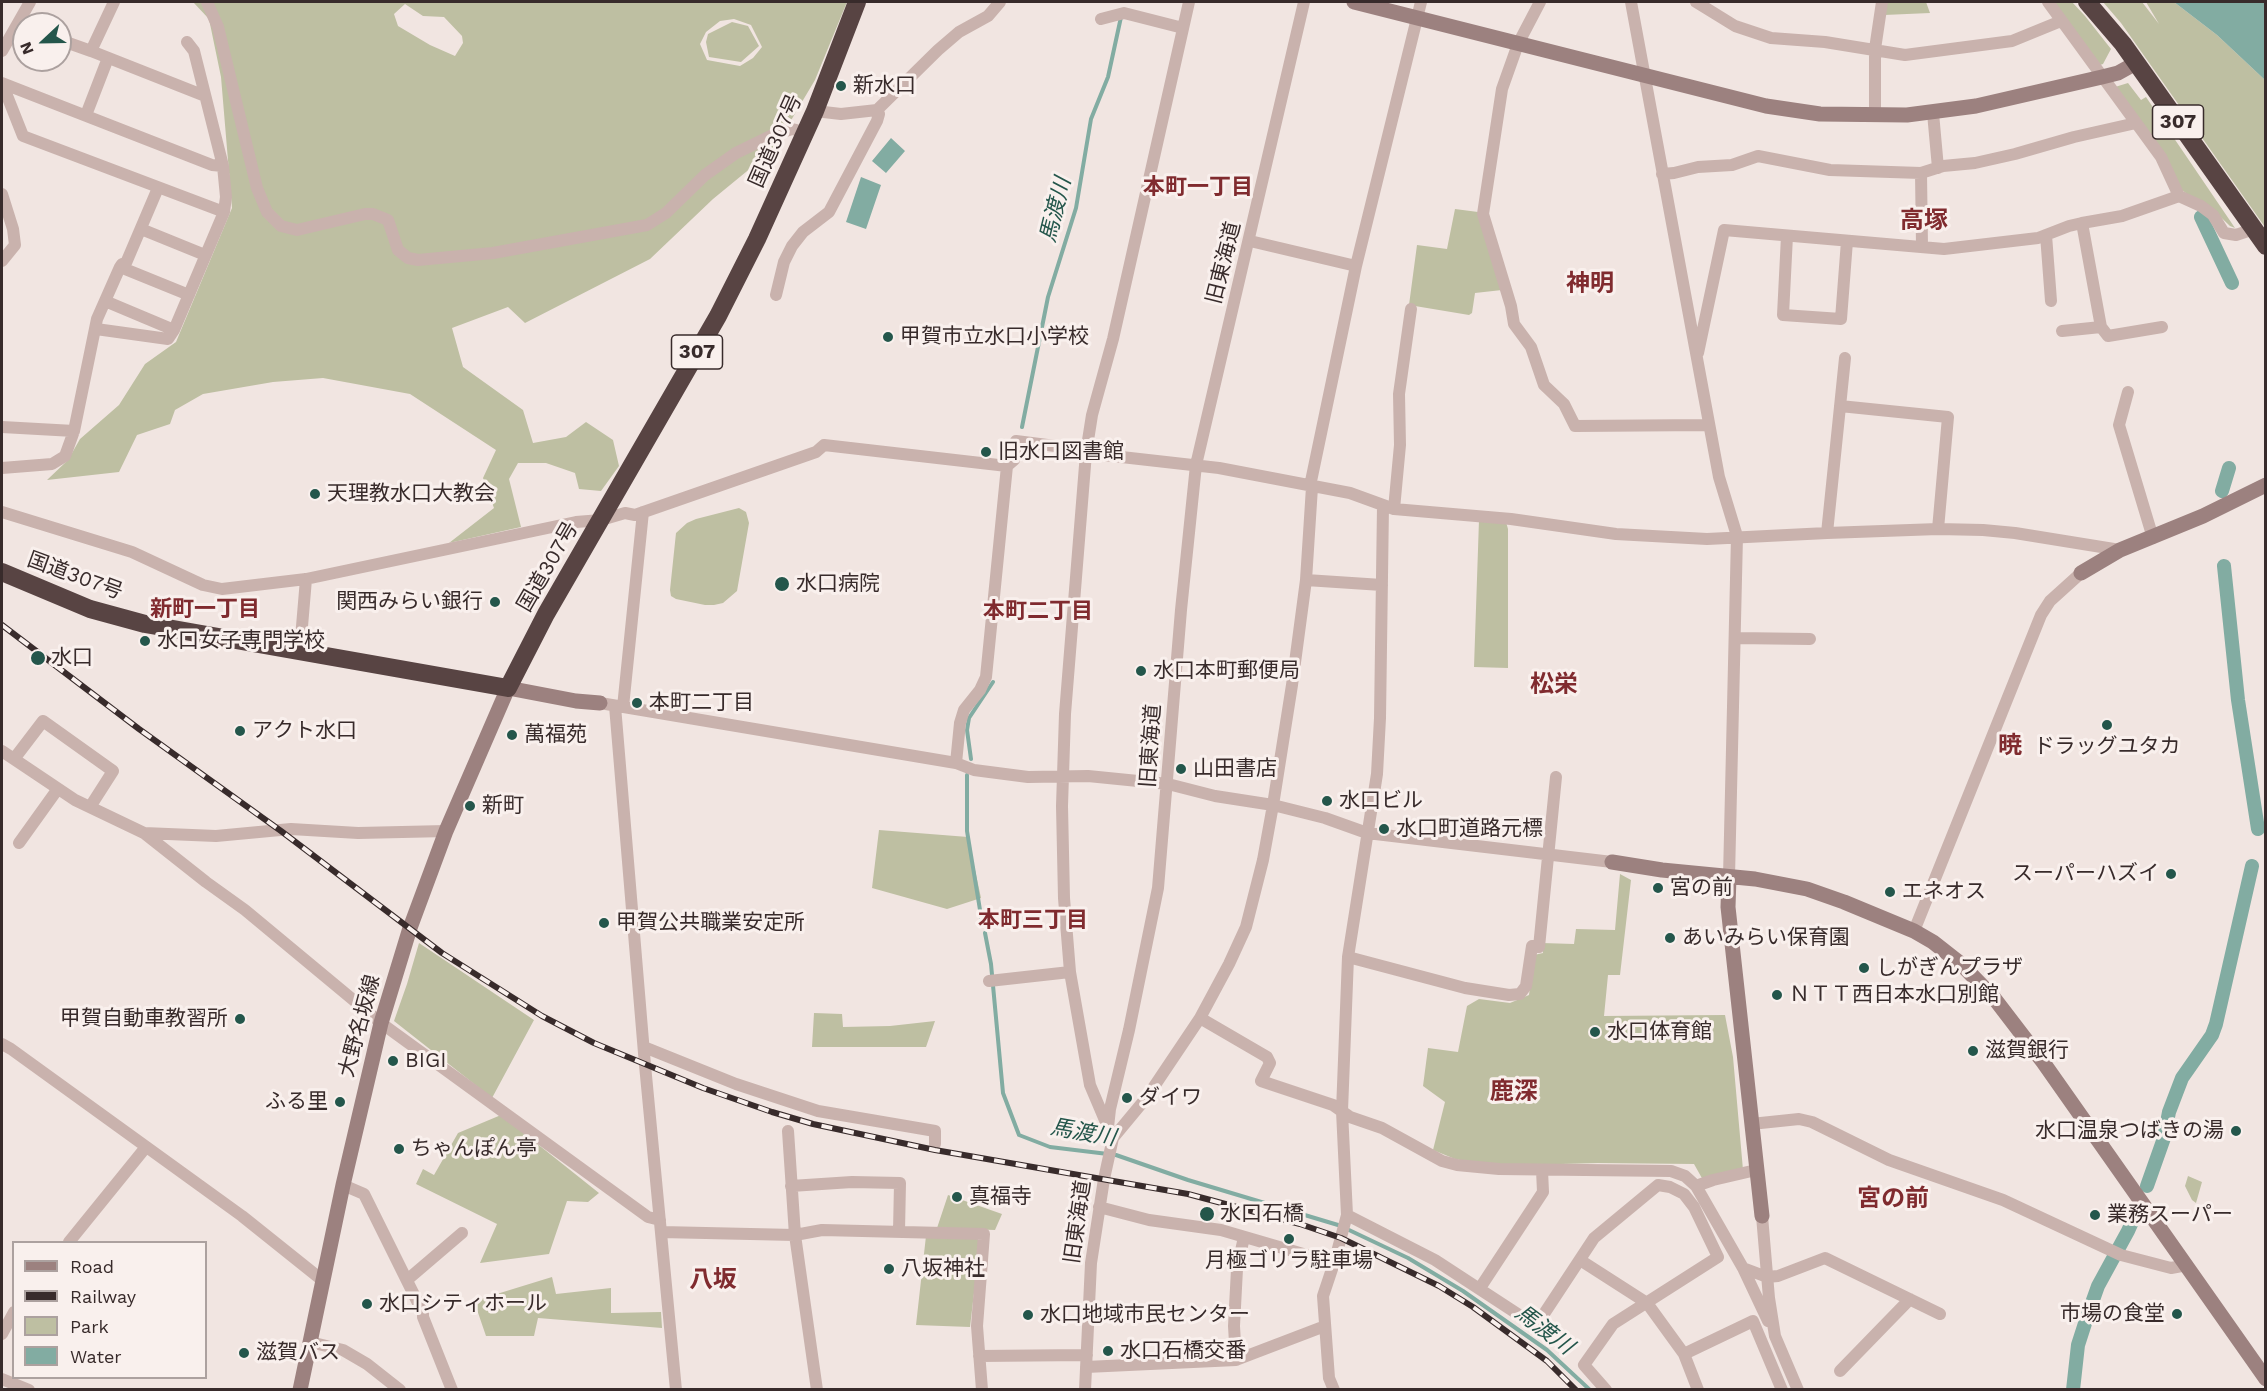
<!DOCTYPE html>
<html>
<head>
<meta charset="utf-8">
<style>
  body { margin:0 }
  #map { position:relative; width:2267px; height:1391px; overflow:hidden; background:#f1e5e1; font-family:"Work Sans",sans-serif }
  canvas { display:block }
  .frame { position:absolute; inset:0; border:3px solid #382b2b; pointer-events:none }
  .legend { position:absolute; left:12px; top:1241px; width:195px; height:138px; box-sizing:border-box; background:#f9f0ed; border:2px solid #aca19f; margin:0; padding:8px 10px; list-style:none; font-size:18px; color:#382b2b }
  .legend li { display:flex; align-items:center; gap:12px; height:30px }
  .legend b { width:30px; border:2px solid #aca19f }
  .north { position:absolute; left:12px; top:12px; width:60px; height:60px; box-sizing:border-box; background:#f9f0ed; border:2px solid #aca19f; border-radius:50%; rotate:248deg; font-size:16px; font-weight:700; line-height:24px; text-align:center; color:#382b2b }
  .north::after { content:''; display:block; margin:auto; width:21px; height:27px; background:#24564b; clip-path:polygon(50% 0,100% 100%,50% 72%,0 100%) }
</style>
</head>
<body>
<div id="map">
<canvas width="2267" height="1391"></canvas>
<div class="frame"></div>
<ul class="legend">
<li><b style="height:8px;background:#9c817f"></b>Road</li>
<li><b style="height:8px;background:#382b2b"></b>Railway</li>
<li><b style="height:16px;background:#bebfa2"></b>Park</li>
<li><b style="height:16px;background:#82aca2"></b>Water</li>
</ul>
<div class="north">N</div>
</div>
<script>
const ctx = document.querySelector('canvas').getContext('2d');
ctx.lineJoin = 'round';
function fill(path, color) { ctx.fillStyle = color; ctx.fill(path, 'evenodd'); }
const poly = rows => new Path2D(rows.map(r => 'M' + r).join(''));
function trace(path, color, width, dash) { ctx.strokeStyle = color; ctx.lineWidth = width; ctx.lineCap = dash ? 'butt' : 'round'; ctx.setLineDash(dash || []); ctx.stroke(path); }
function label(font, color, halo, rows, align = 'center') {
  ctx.font = font + ' "Work Sans","Noto Sans JP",sans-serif'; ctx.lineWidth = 6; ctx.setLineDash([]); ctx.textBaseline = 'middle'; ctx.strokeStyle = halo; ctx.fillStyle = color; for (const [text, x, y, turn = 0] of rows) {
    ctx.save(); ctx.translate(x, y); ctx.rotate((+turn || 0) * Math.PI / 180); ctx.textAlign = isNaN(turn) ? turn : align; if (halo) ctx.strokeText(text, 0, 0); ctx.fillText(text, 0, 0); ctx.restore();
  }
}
fill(poly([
  [193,2,847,2,815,80,774,149,713,199,650,259,525,323,508,307,452,328,463,367,523,410,533,443,566,437,586,422,613,440,619,466,601,491,579,489,575,473,546,463,518,463,509,479,521,527,449,543,494,508,483,478,496,450,410,394,323,378,273,382,203,394,175,410,170,424,137,435,119,472,47,480,68,460,80,439,119,405,145,364,176,342,232,208,221,77,209,19],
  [405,4,423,16,444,17,462,36,463,43,455,56,430,45,398,26,394,14],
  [734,19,751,25,762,47,753,58,740,66,707,60,700,44,706,32,720,21],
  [1886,2,1926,2,1930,13,1884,15],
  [2051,2,2072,2,2085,16,2111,49,2103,64,2097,66],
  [2103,2,2142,2,2159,24,2146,2,2174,2,2217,35,2265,80,2265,169,2264,169,2266,171,2265,227,2121,23],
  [732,22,748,26,759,46,741,62,709,57,706,42,708,34],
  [2128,83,2141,100,2146,97,2235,228,2230,226,2207,204,2193,199,2182,190,2115,87],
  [1455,209,1478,212,1502,290,1475,293,1472,313,1469,315,1409,305,1417,245,1447,249],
  [739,508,746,512,749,523,737,591,723,603,714,605,705,605,676,599,671,596,670,590,676,533,687,523,696,519],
  [1479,520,1506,522,1508,529,1508,668,1474,667],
  [879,830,968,837,981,898,947,909,872,888],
  [1620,874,1631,880,1620,975,1608,975,1604,1016,1725,1015,1733,1057,1743,1170,1703,1180,1694,1164,1598,1163,1488,1166,1455,1159,1433,1150,1445,1102,1423,1086,1428,1048,1458,1052,1467,1006,1479,999,1510,1003,1529,995,1534,955,1543,953,1542,943,1574,944,1576,929,1615,930],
  [419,943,534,1020,492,1098,394,1021,407,984],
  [814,1013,842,1014,843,1027,890,1026,935,1021,926,1047,812,1047],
  [501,1115,599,1193,588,1202,567,1201,549,1254,480,1263,497,1224,416,1184,423,1169,434,1175,458,1133],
  [2188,1176,2202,1182,2196,1203,2192,1200,2185,1186],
  [948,1195,1002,1214,995,1230,937,1228],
  [926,1236,976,1237,980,1242,970,1327,916,1325],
  [552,1277,556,1294,611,1288,611,1313,661,1312,662,1328,538,1318,534,1336,486,1336,474,1301]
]), '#bebfa2');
fill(poly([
  [2174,2,2265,2,2265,80,2217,35],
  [891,138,905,151,886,173,872,161],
  [861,177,881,185,866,229,846,222]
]), '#82aca2');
trace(poly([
  [1022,427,1048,297,1076,208,1091,119,1108,77,1121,17],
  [971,759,967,730,969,718,993,682],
  [967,775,967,831,982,922],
  [985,933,991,964,1003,1093,1019,1135,1050,1147,1116,1155,1188,1180,1338,1225],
  [1349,1230,1408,1258,1463,1291,1547,1350,1590,1390]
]), '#82aca2', 4);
trace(poly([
  [2201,217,2232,283],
  [2222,491,2229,468],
  [2224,566,2238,700,2258,829],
  [2147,1186,2164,1138,2169,1112,2182,1078,2212,1035,2216,1024,2252,866],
  [2073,1390,2078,1345,2088,1314,2098,1286,2128,1231,2136,1213]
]), '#82aca2', 14);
trace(poly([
  [114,2,91,51,205,96],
  [207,2,218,27,257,188,267,212,281,226,297,230,365,214,373,214,388,220,398,250,408,258,418,260,493,253,647,225,666,213,705,175,736,153,773,135,792,129,805,132],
  [1540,2,1518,44,1502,89,1483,214,1511,306,1514,324,1531,347,1544,385,1564,404,1575,426,1709,425],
  [1631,2,1719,477,1737,536,1729,877],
  [1696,2,1735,26,1771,38,1825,42,1905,55,2012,41,2061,21],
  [2048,2,2161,157,2179,196,2122,216,2082,223],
  [1101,19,1124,13,1183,28],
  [60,40,91,51],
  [2,51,30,2],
  [2,83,23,136,224,212],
  [2,83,212,165,223,166],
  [815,111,841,114,877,110,938,50,959,32,988,16,1000,2],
  [1933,113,1938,168],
  [86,115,108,58],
  [1875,116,1875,49,1882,2],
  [1921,173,1922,246],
  [1662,174,1674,173,1698,167,1732,165,1758,156,1830,170,1921,173,1943,166,1975,163,2015,154,2074,137,2136,123],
  [2,194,13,229,15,245,2,261],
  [2179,196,2201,206,2213,215,2224,233,2236,235,2254,229],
  [141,229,205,255],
  [2046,235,2051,301],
  [1787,236,1783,315,1841,319,1847,241],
  [1250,241,1356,266],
  [120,267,189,295],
  [776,295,784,262,792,246,803,232,829,212,877,121,879,114,877,110],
  [105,301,174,330],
  [2101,327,2108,336,2162,327],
  [96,329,168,339,174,330,224,212,226,197,223,166,194,51,187,42],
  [1698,353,1724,230,1944,249,2038,238,2069,226,2082,223,2101,327,2062,331],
  [2128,392,2119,425,2153,538],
  [1840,406,1948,417,1938,529],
  [2,427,74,431],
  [2,468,52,464,65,456,74,431,97,319,120,267,122,264,126,263,158,188],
  [1310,486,1356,266,1421,2],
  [1394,509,1400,445,1399,394,1411,309],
  [2,512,132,552,203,585,222,589,306,579,576,522,601,520,625,513,635,515,816,452,824,445,1007,466,1014,460,1016,441,1071,448,1086,453,1219,468,1350,493,1394,509,1511,519,1616,534,1707,539,1827,533,1938,529,1983,530,2015,533,2120,550],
  [1827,533,1845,358],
  [1306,580,1382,585],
  [1735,638,1810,639],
  [300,650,306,579],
  [600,703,956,763,974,770,1028,777,1088,776,1168,784,1215,796,1273,805,1325,818,1367,833,1612,862],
  [615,706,645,1065,676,1390],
  [623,707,643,512],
  [2,751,75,800,144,833,206,882,245,910,381,1023,648,1217,660,1220],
  [14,759,43,721,113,771,90,807],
  [956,763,960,723,964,710,980,690,986,677,1007,466],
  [144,833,216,836,291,829,358,833,446,831],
  [19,843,57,790],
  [1914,931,2041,615,2050,601,2081,573],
  [1348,957,1465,988,1509,995,1520,994,1526,986,1532,946,1539,947,1556,777],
  [989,981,1070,972],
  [1200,1018,1267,1057,1270,1063,1261,1081,1333,1105,1350,1117,1382,1128,1442,1161,1457,1165,1499,1169,1671,1171,1685,1176,1696,1186,1743,1268,1767,1277,1778,1276,1825,1258,1940,1314],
  [2,1044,11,1049,242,1216,322,1280],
  [644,1047,736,1084,818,1111,935,1131,935,1144],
  [1751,1124,1799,1119,1812,1122,1889,1160,2003,1200,2121,1255,2171,1268,2187,1265],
  [1107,1125,1090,1085,1070,972,1064,898,1062,806,1065,714,1086,453,1092,415,1113,339,1189,2],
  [788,1131,795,1235,817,1390],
  [1113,1138,1147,1097,1200,1018,1229,964,1246,927,1263,860,1273,805,1292,685,1306,580,1312,487],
  [343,1185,364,1194,423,1313,423,1317,452,1390],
  [791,1186,852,1182,900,1183,899,1231],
  [1696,1186,1713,1180,1756,1170],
  [1099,1207,1149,1220,1221,1230,1334,1263],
  [1347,1215,1435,1260,1536,1326,1594,1238,1658,1185,1670,1187,1684,1194,1694,1207,1718,1257,1613,1324,1584,1365,1606,1390],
  [1762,1216,1769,1298,1775,1336,1798,1390],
  [661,1232,795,1235,822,1230,984,1234,977,1326,982,1390],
  [69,1242,146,1147],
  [1580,1260,1647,1303,1684,1354,1698,1390],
  [1743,1268,1768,1321],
  [407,1280,462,1233],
  [1480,1288,1543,1192,1542,1170],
  [2,1334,14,1312],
  [310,1342,343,1350,367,1364,400,1390],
  [1684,1354,1753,1321,1782,1390],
  [979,1356,1087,1355],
  [1236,1360,1234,1326,1237,1269,1244,1237],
  [1086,1367,1236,1360,1325,1326],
  [1840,1371,1910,1299],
  [2,1379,29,1390],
  [1085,1390,1091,1263,1104,1179,1113,1138,1108,1127,1110,1109,1129,1030,1158,888,1181,610,1196,465,1304,2],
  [1334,1390,1329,1378,1323,1296,1334,1263,1347,1215,1342,1111,1348,957,1377,774,1380,718,1383,506]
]), '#c9b2ad', 12);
trace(poly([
  [1354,2,1766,106,1820,114,1907,115,1976,106,2102,77,2118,73,2136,63],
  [2081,573,2120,550,2203,516,2266,485],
  [1612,862,1662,870,1755,879,1807,889,1844,902,1914,931,1933,942,1961,964,1994,998,2043,1062,2266,1379],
  [1729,877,1728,907,1762,1216],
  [300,1390,343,1185,381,1023,410,928,446,831,508,688,576,701,600,703]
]), '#9c817f', 15);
trace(poly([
  [2087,2,2123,44,2266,246],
  [2,572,90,609,145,624,508,688,546,614,718,316,757,239,815,111,857,2]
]), '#584443', 18);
const rail = poly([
  [2,625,139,729,281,831,442,953,542,1016,594,1043,703,1088,772,1112,813,1124,935,1150,1188,1194,1300,1224,1341,1238,1439,1286,1473,1307,1547,1361,1576,1390]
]);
trace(rail, '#382b2b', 6);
trace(rail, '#f9f0ed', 4, [11]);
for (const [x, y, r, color] of [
  [841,86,6,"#24564b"],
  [888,337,6,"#24564b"],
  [986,452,6,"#24564b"],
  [315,494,6,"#24564b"],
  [782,584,8,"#24564b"],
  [495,602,6,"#24564b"],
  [145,641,6,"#24564b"],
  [38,658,8,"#24564b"],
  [1141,671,6,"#24564b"],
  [637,703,6,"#24564b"],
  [2107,725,6,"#24564b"],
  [240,731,6,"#24564b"],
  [512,735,6,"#24564b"],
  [1181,769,6,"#24564b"],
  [1327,801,6,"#24564b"],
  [470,806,6,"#24564b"],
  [1384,829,6,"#24564b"],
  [2171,874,6,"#24564b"],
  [1658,888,6,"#24564b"],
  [1890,892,6,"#24564b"],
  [604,923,6,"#24564b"],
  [1670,938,6,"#24564b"],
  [1864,968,6,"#24564b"],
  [1777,995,6,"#24564b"],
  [240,1019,6,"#24564b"],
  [1595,1032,6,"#24564b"],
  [1973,1051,6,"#24564b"],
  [393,1061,6,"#24564b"],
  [1127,1098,6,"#24564b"],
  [340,1102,6,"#24564b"],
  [2236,1131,6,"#24564b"],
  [399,1149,6,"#24564b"],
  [957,1197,6,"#24564b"],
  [1207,1214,8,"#24564b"],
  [2095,1215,6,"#24564b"],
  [1289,1239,6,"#24564b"],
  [889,1269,6,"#24564b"],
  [367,1304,6,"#24564b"],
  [2177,1314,6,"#24564b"],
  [1028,1315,6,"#24564b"],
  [1108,1351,6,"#24564b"],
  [244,1353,6,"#24564b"]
]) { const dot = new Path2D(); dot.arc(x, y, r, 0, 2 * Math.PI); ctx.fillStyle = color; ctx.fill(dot); trace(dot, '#f9f0ed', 2); }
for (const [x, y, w] of [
  [2178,122,51],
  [697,352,51]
]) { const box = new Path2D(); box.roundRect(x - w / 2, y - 17, w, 34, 4.5); ctx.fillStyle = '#f9f0ed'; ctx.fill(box); trace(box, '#382b2b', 1.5); }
label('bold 20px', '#382b2b', null, [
  ["307",2178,122],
  ["307",697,352]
]);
label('21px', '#382b2b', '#f9f0ed', [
  ["新水口",853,86],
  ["甲賀市立水口小学校",900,337],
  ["旧水口図書館",998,452],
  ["天理教水口大教会",327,494],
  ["水口病院",796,584],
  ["関西みらい銀行",483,602,"right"],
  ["水口女子専門学校",157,641],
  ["水口",51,658],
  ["水口本町郵便局",1153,671],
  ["本町二丁目",649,703],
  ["アクト水口",252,731],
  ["萬福苑",524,735],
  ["ドラッグユタカ",2107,747,"center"],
  ["山田書店",1193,769],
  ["水口ビル",1339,801],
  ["新町",482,806],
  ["水口町道路元標",1396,829],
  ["スーパーハズイ",2159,874,"right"],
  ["宮の前",1670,888],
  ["エネオス",1902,892],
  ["甲賀公共職業安定所",616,923],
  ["あいみらい保育園",1682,938],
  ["しがぎんプラザ",1876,968],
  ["ＮＴＴ西日本水口別館",1789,995],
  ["甲賀自動車教習所",228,1019,"right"],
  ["水口体育館",1607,1032],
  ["滋賀銀行",1985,1051],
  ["BIGI",405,1061],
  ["ダイワ",1139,1098],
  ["ふる里",328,1102,"right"],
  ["水口温泉つばきの湯",2224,1131,"right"],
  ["ちゃんぽん亭",411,1149],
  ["真福寺",969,1197],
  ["水口石橋",1220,1214],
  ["業務スーパー",2107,1215],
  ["月極ゴリラ駐車場",1289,1261,"center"],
  ["八坂神社",901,1269],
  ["水口シティホール",379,1304],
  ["市場の食堂",2165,1314,"right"],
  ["水口地域市民センター",1040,1315],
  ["水口石橋交番",1120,1351],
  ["滋賀バス",256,1353]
], 'left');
label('21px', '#382b2b', '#f9f0ed', [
  ["国道307号",776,141,-66],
  ["旧東海道",1224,263,-76],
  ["国道307号",548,567,-60],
  ["国道307号",75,576,20],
  ["旧東海道",1151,746,-86],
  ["大野名坂線",360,1026,-75],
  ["旧東海道",1078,1222,-82]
]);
label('bold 22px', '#802b2f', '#f9f0ed', [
  ["本町一丁目",1198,188],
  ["新町一丁目",205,610],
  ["本町二丁目",1038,612],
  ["本町三丁目",1033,921]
]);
label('italic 22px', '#24564b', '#f9f0ed', [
  ["馬渡川",1056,210,-76],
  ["馬渡川",1083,1133,10],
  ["馬渡川",1544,1330,37]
]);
label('bold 24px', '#802b2f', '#f9f0ed', [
  ["高塚",1924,221],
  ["神明",1590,284],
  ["松栄",1554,685],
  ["暁",2010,746],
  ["鹿深",1514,1092],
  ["宮の前",1893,1199],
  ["八坂",713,1280]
]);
</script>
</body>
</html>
